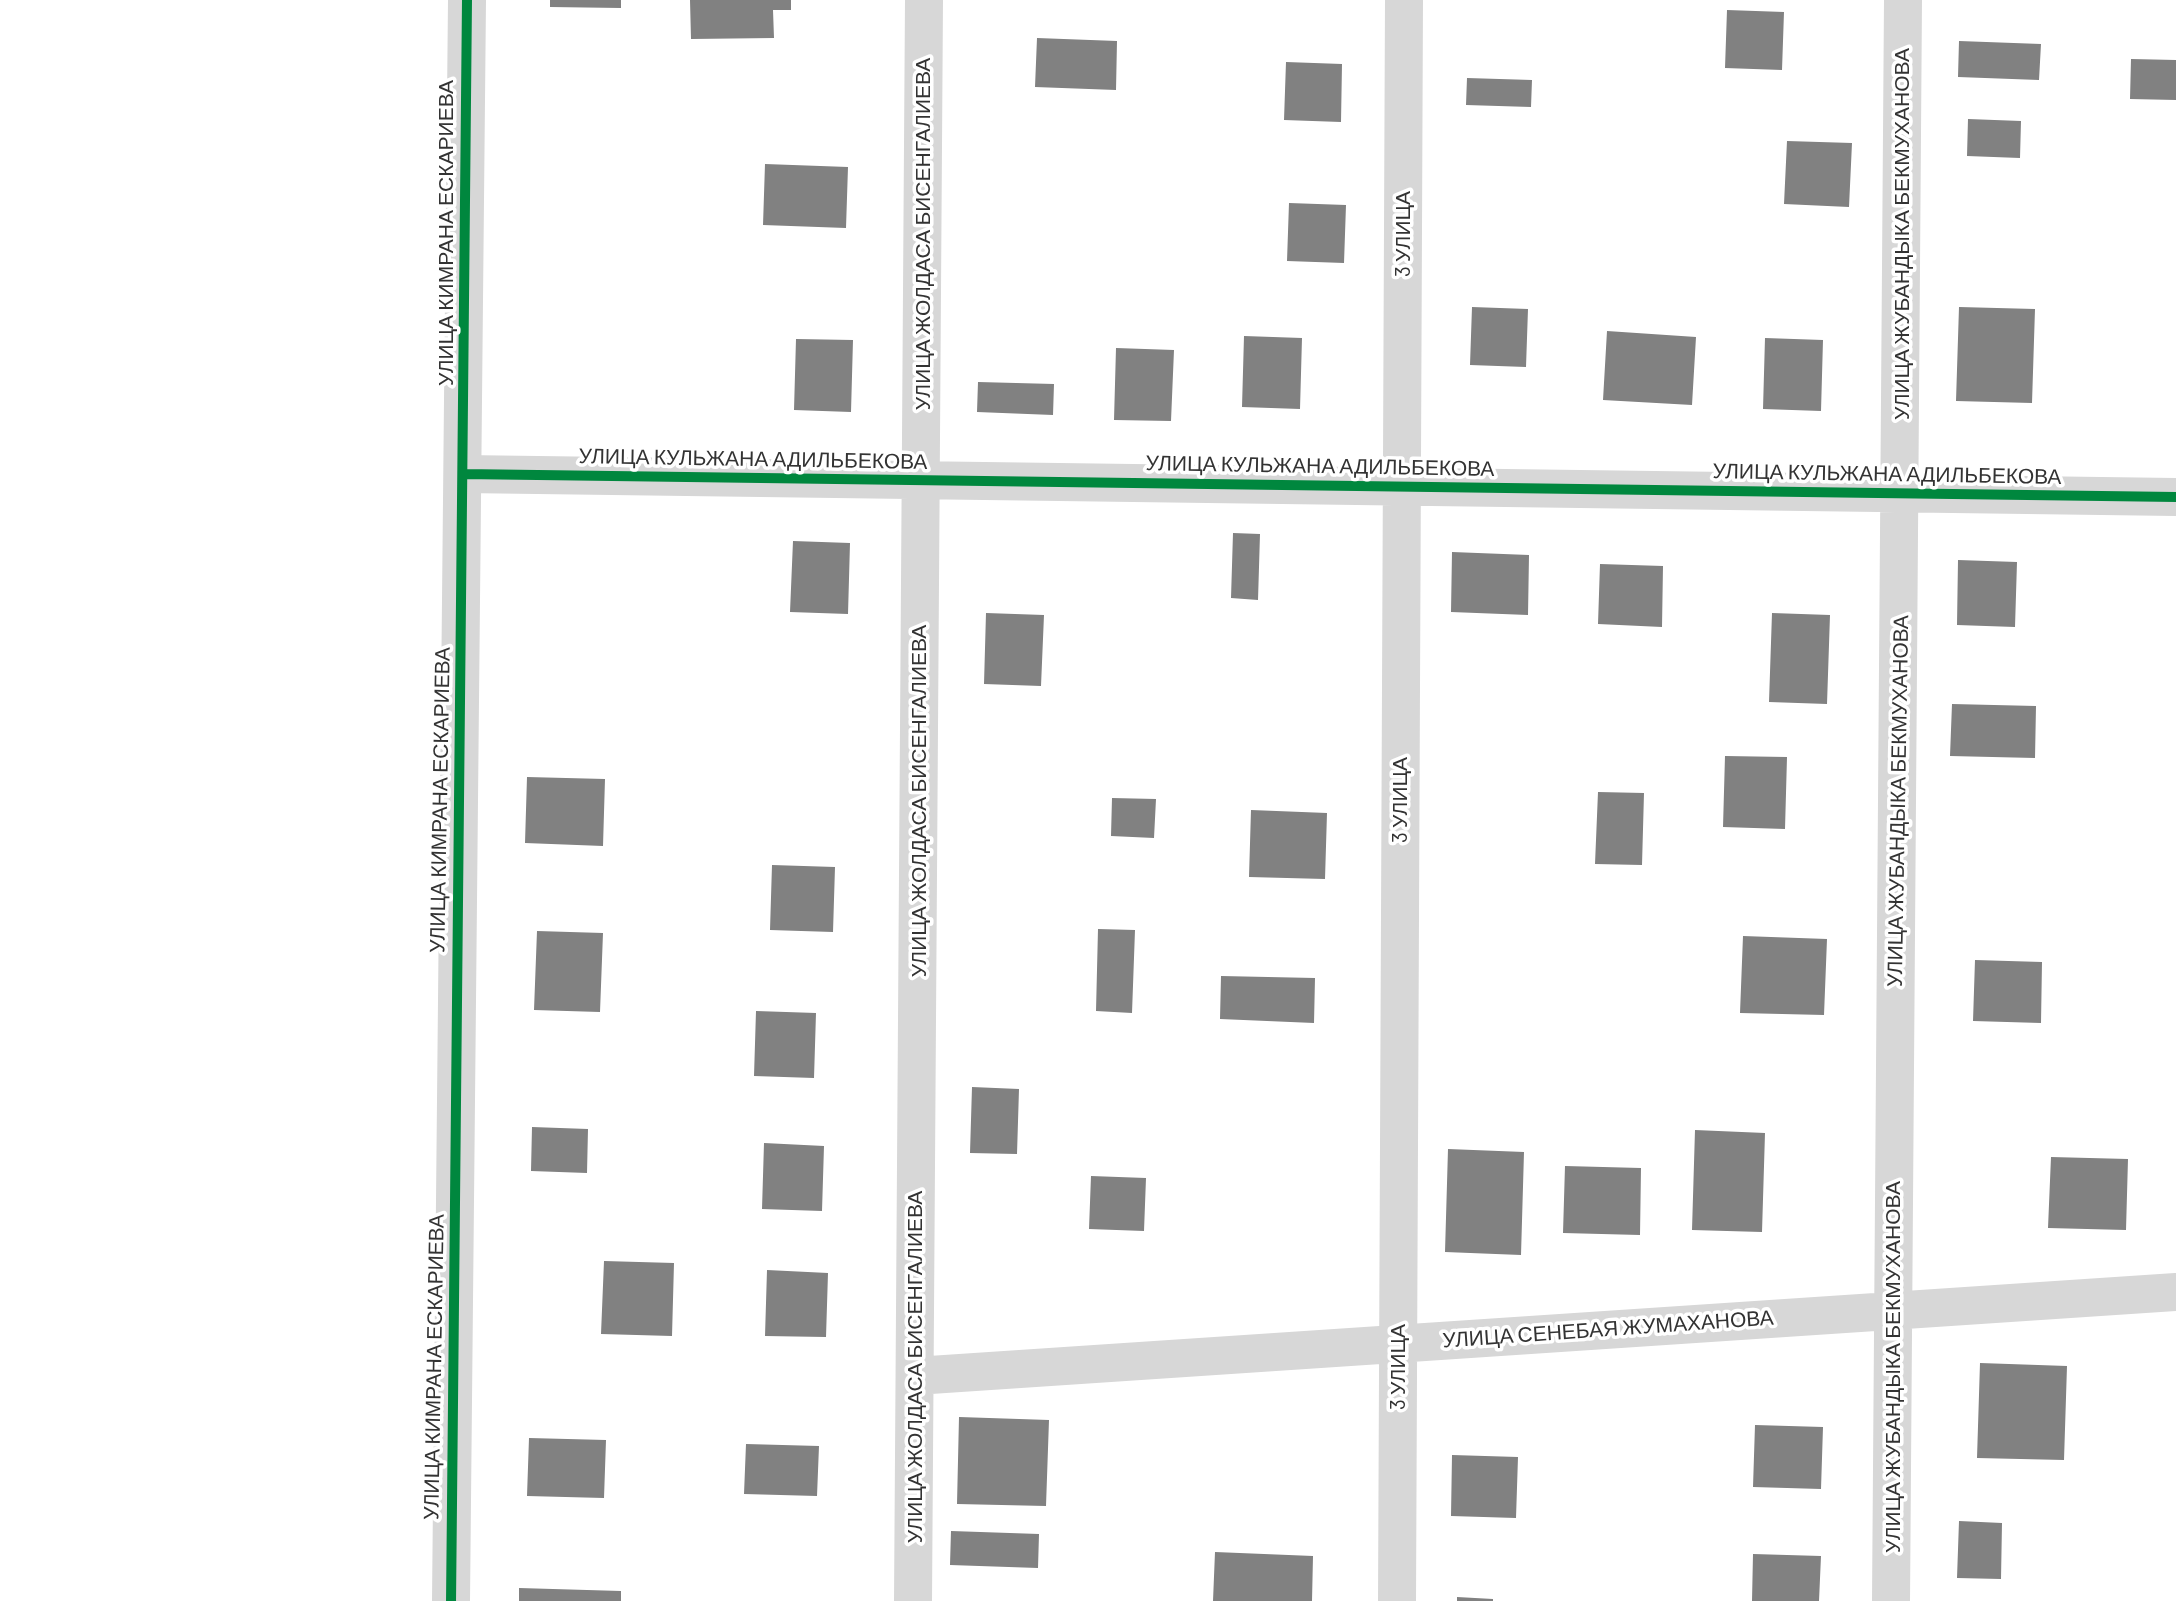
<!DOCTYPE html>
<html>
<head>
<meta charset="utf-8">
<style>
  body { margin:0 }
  canvas { display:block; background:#fff }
</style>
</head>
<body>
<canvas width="2176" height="1601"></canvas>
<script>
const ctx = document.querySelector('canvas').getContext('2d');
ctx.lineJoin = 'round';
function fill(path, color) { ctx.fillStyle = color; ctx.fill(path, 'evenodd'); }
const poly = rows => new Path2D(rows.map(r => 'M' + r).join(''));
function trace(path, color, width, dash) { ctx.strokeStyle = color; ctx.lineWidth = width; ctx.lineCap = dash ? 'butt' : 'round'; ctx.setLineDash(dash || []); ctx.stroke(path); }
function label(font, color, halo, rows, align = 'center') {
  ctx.font = font + ' Barlow,sans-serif'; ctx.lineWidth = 7; ctx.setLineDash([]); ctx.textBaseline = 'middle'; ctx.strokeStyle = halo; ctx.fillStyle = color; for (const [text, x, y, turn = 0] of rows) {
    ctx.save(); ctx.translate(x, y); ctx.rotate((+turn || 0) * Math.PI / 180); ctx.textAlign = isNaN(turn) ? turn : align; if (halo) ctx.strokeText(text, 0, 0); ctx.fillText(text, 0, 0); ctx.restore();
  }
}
fill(poly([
  [550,0,621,0,621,8,550,7],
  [690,0,791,0,791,10,773,10,774,38,691,39],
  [1727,10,1784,12,1782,70,1725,68],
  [1037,38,1117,41,1116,90,1035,87],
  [1959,41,2041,44,2039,80,1958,77],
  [2131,59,2176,60,2176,100,2130,99],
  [1286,62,1342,64,1341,122,1284,120],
  [1467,78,1532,80,1531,107,1466,105],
  [1968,119,2021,121,2020,158,1967,156],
  [1787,141,1852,143,1849,207,1784,204],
  [765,164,848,167,846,228,763,225],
  [1289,203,1346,205,1344,263,1287,261],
  [1472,307,1528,309,1526,367,1470,365],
  [1959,307,2035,309,2032,403,1956,401],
  [1607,331,1696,337,1692,405,1603,400],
  [1244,336,1302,338,1300,409,1242,407],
  [1765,338,1823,340,1821,411,1763,409],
  [796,339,853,340,851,412,794,410],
  [1116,348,1174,350,1171,421,1114,420],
  [978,382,1054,384,1053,415,977,412],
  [1233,533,1260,534,1258,600,1231,598],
  [793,541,850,543,848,614,790,612],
  [1452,552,1529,555,1528,615,1451,612],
  [1958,560,2017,562,2015,627,1957,625],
  [1600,564,1663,566,1662,627,1598,624],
  [986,613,1044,615,1041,686,984,684],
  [1772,613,1830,615,1827,704,1769,702],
  [1952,704,2036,706,2035,758,1950,756],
  [1725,756,1787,757,1785,829,1723,827],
  [527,777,605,779,603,846,525,843],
  [1598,792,1644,793,1642,865,1595,864],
  [1112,798,1156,799,1154,838,1111,836],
  [1251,810,1327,813,1325,879,1249,877],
  [772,865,835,867,833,932,770,930],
  [1098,929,1135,930,1132,1013,1096,1011],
  [537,931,603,933,600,1012,534,1010],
  [1743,936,1827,939,1824,1015,1740,1013],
  [1975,960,2042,962,2041,1023,1973,1021],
  [1221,976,1315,978,1314,1023,1220,1019],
  [756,1011,816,1013,814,1078,754,1076],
  [972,1087,1019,1089,1017,1154,970,1153],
  [532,1127,588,1129,587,1173,531,1171],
  [1695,1130,1765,1133,1762,1232,1692,1230],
  [764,1143,824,1146,822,1211,762,1209],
  [1448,1149,1524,1152,1521,1255,1445,1252],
  [2051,1157,2128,1159,2126,1230,2048,1228],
  [1565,1166,1641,1168,1640,1235,1563,1233],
  [1091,1176,1146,1178,1144,1231,1089,1229],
  [604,1261,674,1263,672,1336,601,1334],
  [767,1270,828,1273,826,1337,765,1336],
  [1980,1363,2067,1366,2064,1460,1977,1458],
  [959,1417,1049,1420,1046,1506,957,1504],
  [1755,1425,1823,1427,1821,1489,1753,1487],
  [529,1438,606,1440,604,1498,527,1496],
  [746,1444,819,1446,817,1496,744,1494],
  [1452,1455,1518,1457,1516,1518,1451,1516],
  [1959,1521,2002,1523,2001,1579,1957,1578],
  [951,1531,1039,1534,1038,1568,950,1565],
  [1215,1552,1313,1556,1312,1601,1213,1601],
  [1753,1554,1821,1556,1819,1601,1752,1601],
  [519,1588,621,1591,621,1601,519,1601],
  [1457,1597,1493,1599,1493,1601,1457,1601]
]), '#818181');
trace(poly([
  [463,474,2176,497],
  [915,1376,2176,1292],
  [451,1601,467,0],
  [913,1601,924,0],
  [1397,1601,1404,0],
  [1891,1601,1903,0]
]), '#d7d7d7', 38);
trace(poly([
  [463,474,2176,497],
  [451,1601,467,0]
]), '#00873e', 10);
label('21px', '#333', '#fff', [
  ["УЛИЦА КИМРАНА ЕСКАРИЕВА",446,233,-90],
  ["УЛИЦА ЖОЛДАСА БИСЕНГАЛИЕВА",923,234,-90],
  ["3 УЛИЦА",1403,234,-90],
  ["УЛИЦА ЖУБАНДЫКА БЕКМУХАНОВА",1902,234,-90],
  ["УЛИЦА КУЛЬЖАНА АДИЛЬБЕКОВА",753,459,1],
  ["УЛИЦА КУЛЬЖАНА АДИЛЬБЕКОВА",1320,466,1],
  ["УЛИЦА КУЛЬЖАНА АДИЛЬБЕКОВА",1887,474,1],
  ["УЛИЦА КИМРАНА ЕСКАРИЕВА",440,800,-89],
  ["3 УЛИЦА",1400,800,-90],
  ["УЛИЦА ЖОЛДАСА БИСЕНГАЛИЕВА",919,801,-90],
  ["УЛИЦА ЖУБАНДЫКА БЕКМУХАНОВА",1898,801,-89],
  ["УЛИЦА СЕНЕБАЯ ЖУМАХАНОВА",1608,1329,-4],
  ["УЛИЦА КИМРАНА ЕСКАРИЕВА",434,1367,-89],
  ["УЛИЦА ЖОЛДАСА БИСЕНГАЛИЕВА",915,1367,-90],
  ["3 УЛИЦА",1398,1367,-90],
  ["УЛИЦА ЖУБАНДЫКА БЕКМУХАНОВА",1893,1367,-90]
]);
</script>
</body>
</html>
